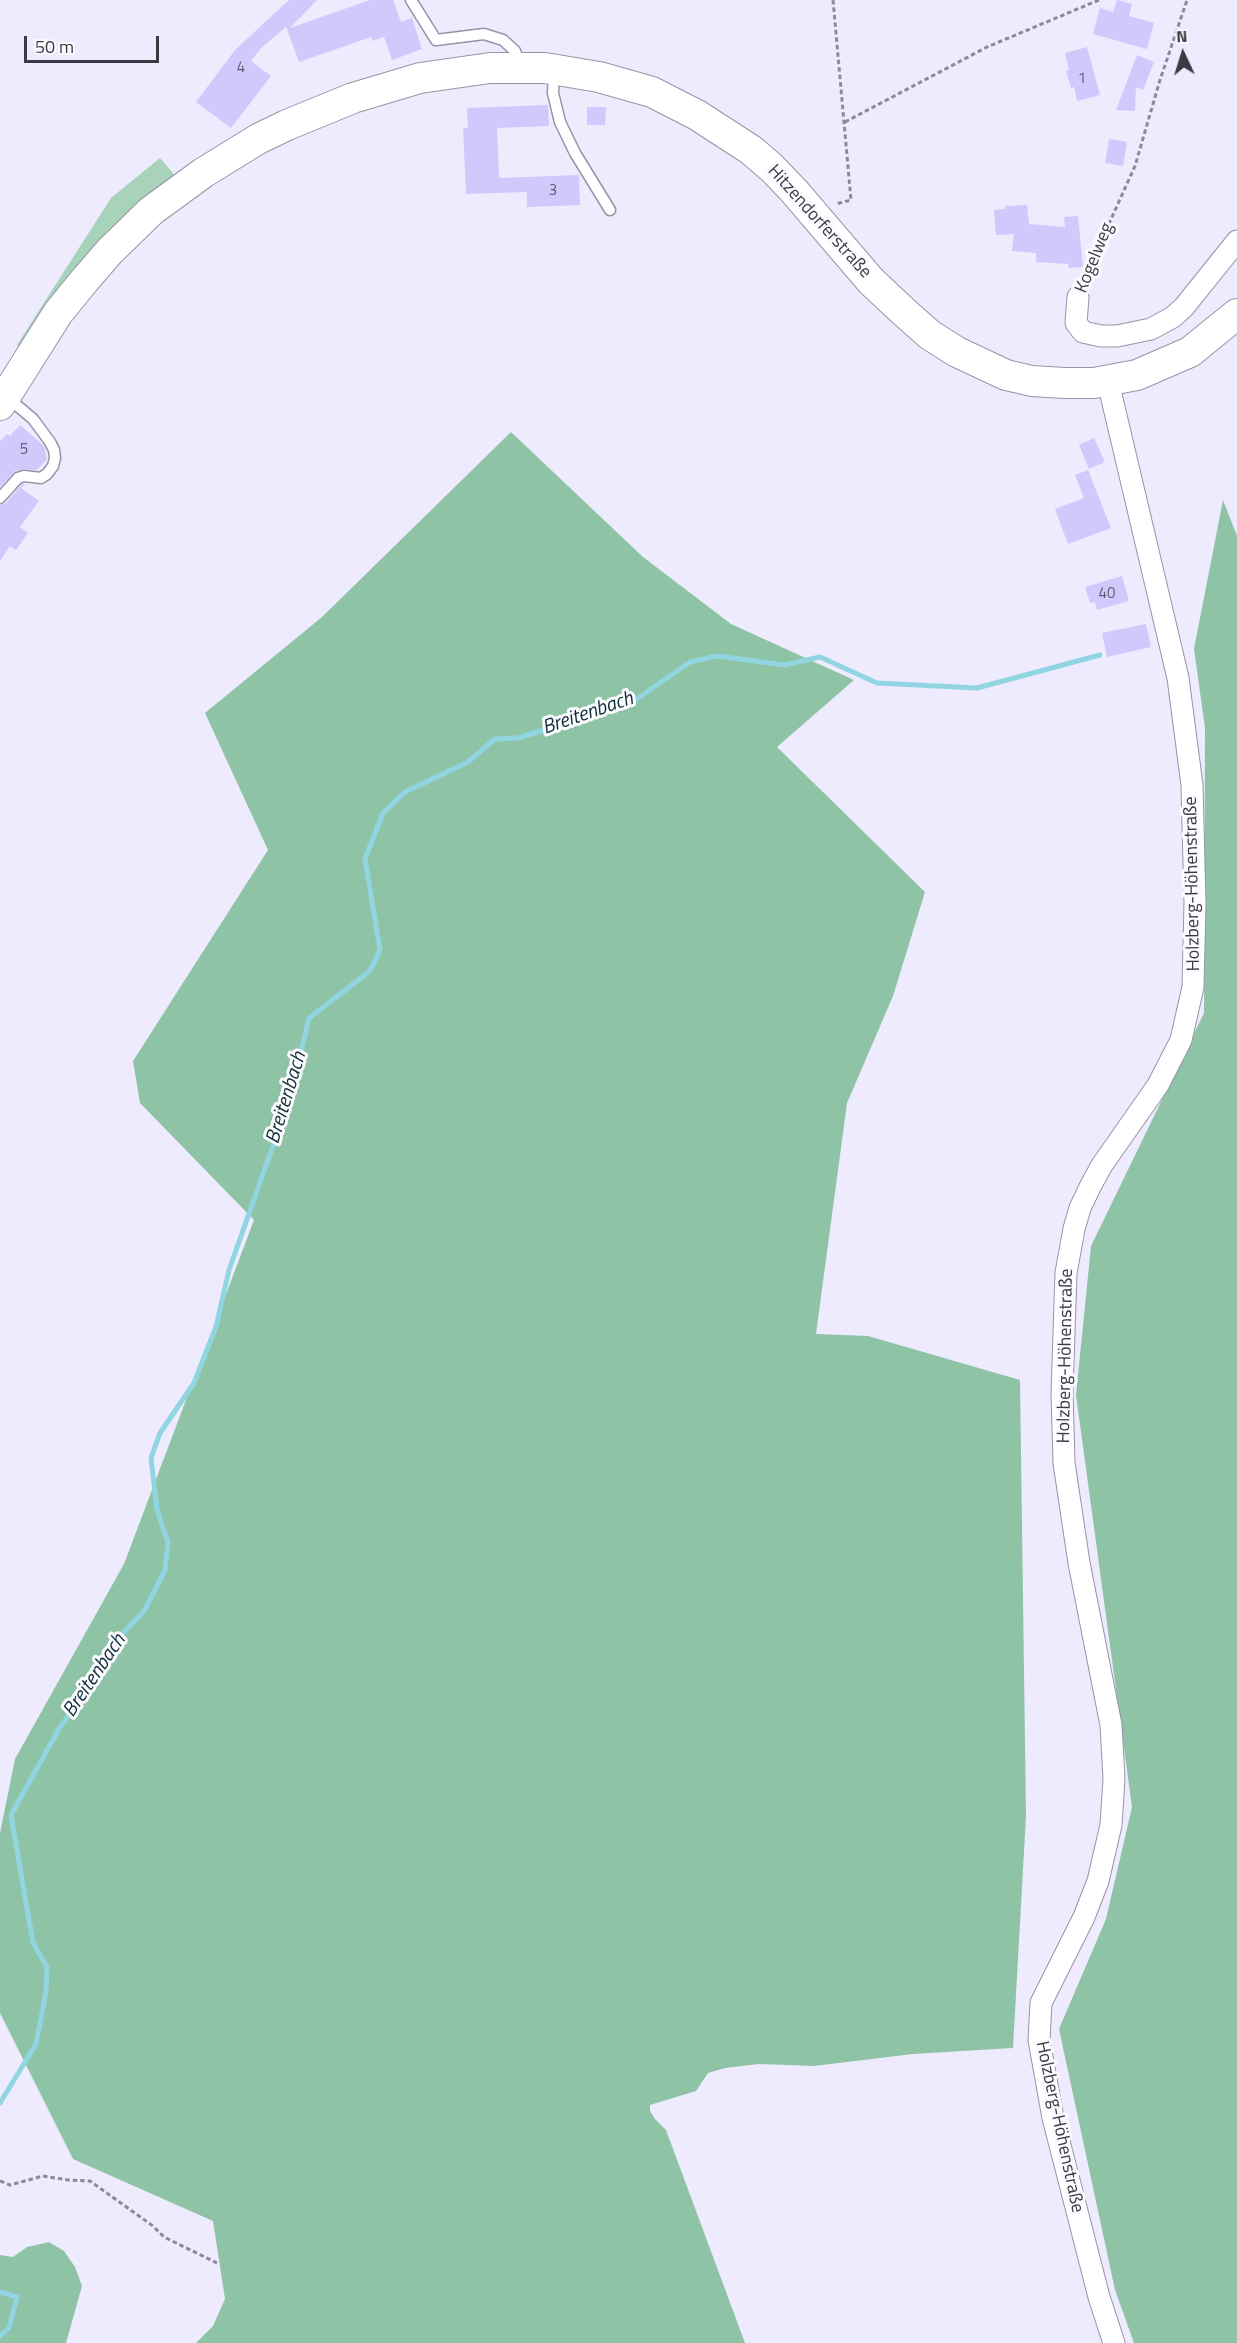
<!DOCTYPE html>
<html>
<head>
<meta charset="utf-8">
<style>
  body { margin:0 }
  #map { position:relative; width:1237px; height:2343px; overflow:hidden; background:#edebfd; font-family:"Titillium Web",sans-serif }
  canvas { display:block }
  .north { position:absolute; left:1153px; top:24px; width:60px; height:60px; -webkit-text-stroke:4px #fbfaff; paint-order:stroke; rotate:356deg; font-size:16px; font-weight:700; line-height:24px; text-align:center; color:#3b3a42 }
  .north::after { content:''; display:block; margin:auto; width:21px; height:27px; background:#3b3a42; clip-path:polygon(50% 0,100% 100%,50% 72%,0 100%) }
  .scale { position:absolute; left:24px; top:36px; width:135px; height:27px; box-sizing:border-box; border:3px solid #3b3a42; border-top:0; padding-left:8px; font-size:18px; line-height:21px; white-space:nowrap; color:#3b3a42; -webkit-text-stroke:4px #fbfaff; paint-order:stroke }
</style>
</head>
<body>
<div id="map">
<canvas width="1237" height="2343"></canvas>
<div class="north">N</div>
<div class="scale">50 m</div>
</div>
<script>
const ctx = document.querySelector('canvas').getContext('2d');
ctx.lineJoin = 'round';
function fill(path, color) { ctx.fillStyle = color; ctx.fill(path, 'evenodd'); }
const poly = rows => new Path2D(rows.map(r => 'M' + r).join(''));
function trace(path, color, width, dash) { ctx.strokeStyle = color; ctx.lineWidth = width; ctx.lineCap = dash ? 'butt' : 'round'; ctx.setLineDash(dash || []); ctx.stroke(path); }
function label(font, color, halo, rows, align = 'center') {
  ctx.font = font + ' "Titillium Web",sans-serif'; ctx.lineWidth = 6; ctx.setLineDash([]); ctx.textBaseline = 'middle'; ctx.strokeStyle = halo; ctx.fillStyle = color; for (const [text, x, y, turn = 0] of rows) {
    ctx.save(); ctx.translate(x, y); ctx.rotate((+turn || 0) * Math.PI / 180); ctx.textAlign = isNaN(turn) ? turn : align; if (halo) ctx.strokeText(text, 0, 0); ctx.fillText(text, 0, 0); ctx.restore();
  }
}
fill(poly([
  [160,158,178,179,24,349,17,345,111,198]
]), '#a8d2b9');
fill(poly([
  [511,432,643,557,731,624,854,680,777,747,925,892,893,996,847,1103,816,1334,868,1336,1020,1380,1026,1816,1013,2048,913,2054,814,2066,759,2064,725,2068,708,2073,696,2091,650,2105,650,2111,655,2119,666,2130,745,2343,196,2343,213,2326,225,2299,213,2221,73,2159,0,2013,0,1833,15,1759,124,1564,254,1220,140,1103,133,1061,268,850,205,713,322,617],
  [1223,500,1237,536,1237,2343,1134,2343,1115,2290,1059,2029,1106,1919,1132,1807,1076,1395,1091,1246,1204,1013,1205,728,1194,649],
  [49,2242,64,2251,75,2267,82,2286,66,2343,0,2343,0,2255,13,2257,27,2247]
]), '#8fc3a5');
trace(poly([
  [0,2103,36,2044,46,1992,47,1967,33,1943,11,1815,60,1727,99,1675,110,1647,144,1611,165,1570,168,1543,157,1510,151,1458,160,1433,194,1383,216,1327,229,1270,290,1098,309,1018,370,971,380,950,365,859,383,813,405,792,468,762,495,739,518,738,631,703,690,662,717,656,784,665,820,657,877,683,977,688,1100,655],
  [0,2292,17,2297,9,2328,0,2336]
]), '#91d5e2', 5);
fill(poly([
  [289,0,317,0,290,28,370,0,393,0,401,22,412,18,422,49,392,60,384,37,372,41,371,37,299,62,286,27,261,48,251,61,271,76,231,128,196,102,235,50],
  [1117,0,1132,4,1129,16,1154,23,1147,49,1093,34,1100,8,1113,12],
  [1087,47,1100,95,1077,101,1074,87,1071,88,1066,71,1069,70,1065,53],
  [1137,55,1154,62,1143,90,1136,87,1135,111,1116,110],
  [548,105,549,126,497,128,499,176,500,178,579,175,580,205,527,207,527,192,466,194,463,128,468,128,467,108],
  [587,107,606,107,605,125,587,125],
  [1109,139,1127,142,1123,166,1105,163],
  [1027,205,1029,224,1065,227,1064,217,1078,216,1083,267,1069,268,1068,264,1036,262,1036,253,1012,251,1014,234,996,235,994,210,1005,209,1005,206],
  [20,425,44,446,47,459,37,470,24,469,15,471,0,487,0,441,7,434,10,436],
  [1094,438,1105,462,1089,469,1079,445],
  [1088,470,1111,528,1068,544,1055,509,1084,498,1075,475],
  [22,484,25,484,21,488,39,501,20,527,28,533,16,550,10,546,0,561,0,505,6,503],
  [1122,576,1129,601,1097,610,1095,602,1090,603,1085,587],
  [1146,624,1151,647,1107,657,1102,633]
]), '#d1c9fc');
const service = poly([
  [411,0,436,40,484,34,503,40,515,51,520,65],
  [554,72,553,93,560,122,575,153,610,210],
  [0,498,18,478,24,476,41,478,47,474,53,466,55,458,54,450,50,442,33,419,7,397]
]);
const minor = poly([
  [1078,297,1076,323,1083,332,1101,336,1117,336,1151,329,1173,317,1184,307,1237,241],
  [1108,382,1178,678,1192,785,1195,903,1193,987,1181,1040,1158,1085,1102,1165,1091,1185,1080,1208,1074,1229,1066,1273,1062,1393,1064,1463,1079,1563,1111,1725,1114,1779,1111,1825,1098,1881,1084,1917,1041,2003,1039,2040,1053,2118,1070,2184,1099,2297,1114,2343]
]);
const secondary = poly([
  [0,405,58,313,84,281,109,252,151,211,203,173,258,139,287,125,353,98,420,78,490,68,545,68,599,77,652,92,697,115,751,150,772,168,794,191,871,281,904,312,930,335,957,352,1006,375,1032,381,1064,383,1094,383,1137,375,1190,352,1237,314]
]);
trace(service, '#9794a8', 13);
trace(minor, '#9794a8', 23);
trace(secondary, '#9794a8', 32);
trace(poly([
  [833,0,851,200,836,204],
  [845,122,987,47,1099,0],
  [1084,279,1135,166,1160,80,1187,0],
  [0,2181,10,2185,43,2176,68,2180,90,2181,153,2226,164,2237,217,2263]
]), '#8c8a97', 3, [4.5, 3]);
trace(service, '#fff', 10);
trace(minor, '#fff', 21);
trace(secondary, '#fff', 30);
label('15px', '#605e70', null, [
  ["4",241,68],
  ["1",1082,79],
  ["3",553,191],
  ["5",24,450],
  ["40",1107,594]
]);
label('18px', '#3b3a42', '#fbfaff', [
  ["Hitzendorferstraße",819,222,48],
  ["Kogelweg",1095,258,-68],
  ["Holzberg-Höhenstraße",1193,884,-91],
  ["Holzberg-Höhenstraße",1066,1356,-89],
  ["Holzberg-Höhenstraße",1059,2127,78]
]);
label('italic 20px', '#0d2f35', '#fbfaff', [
  ["Breitenbach",588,714,-19],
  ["Breitenbach",287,1098,-73],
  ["Breitenbach",95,1676,-56]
]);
</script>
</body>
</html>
